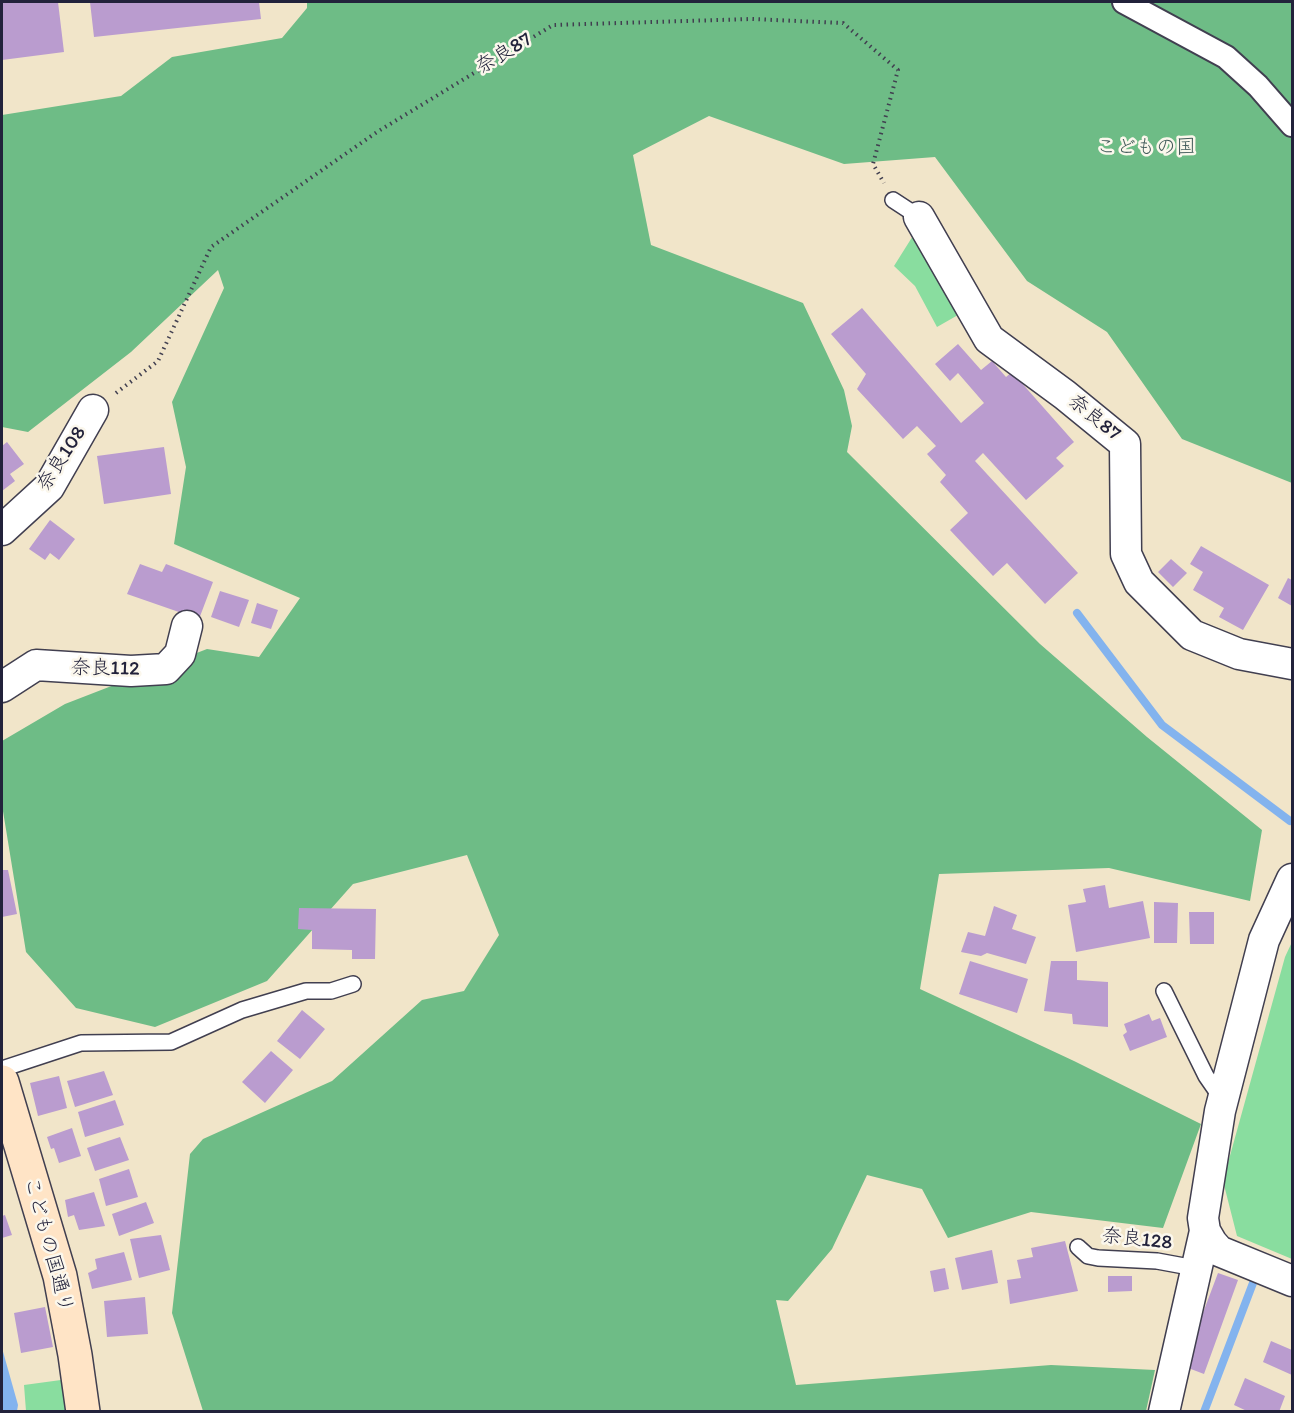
<!DOCTYPE html>
<html>
<head>
<meta charset="utf-8">
<style>
  body { margin:0 }
  #map { position:relative; width:1294px; height:1413px; overflow:hidden; background:#f1e5c9; font-family:Itim,sans-serif }
  canvas { display:block }
  .frame { position:absolute; inset:0; border:3px solid #22223b; pointer-events:none }
</style>
</head>
<body>
<div id="map">
<canvas width="1294" height="1413"></canvas>
<div class="frame"></div>
</div>
<script>
const ctx = document.querySelector('canvas').getContext('2d');
ctx.lineJoin = 'round';
function fill(path, color) { ctx.fillStyle = color; ctx.fill(path, 'evenodd'); }
const poly = rows => new Path2D(rows.map(r => 'M' + r).join(''));
function trace(path, color, width, dash) { ctx.strokeStyle = color; ctx.lineWidth = width; ctx.lineCap = dash ? 'butt' : 'round'; ctx.setLineDash(dash || []); ctx.stroke(path); }
function label(font, color, halo, rows, align = 'center') {
  ctx.font = font + ' Itim,"Klee One",sans-serif'; ctx.lineWidth = 5; ctx.setLineDash([]); ctx.textBaseline = 'middle'; ctx.strokeStyle = halo; ctx.fillStyle = color; for (const [text, x, y, turn = 0] of rows) {
    ctx.save(); ctx.translate(x, y); ctx.rotate((+turn || 0) * Math.PI / 180); ctx.textAlign = isNaN(turn) ? turn : align; if (halo) ctx.strokeText(text, 0, 0); ctx.fillText(text, 0, 0); ctx.restore();
  }
}
fill(poly([
  [916,231,965,311,937,327,915,286,894,266],
  [1292,942,1292,1259,1237,1236,1223,1181,1285,957],
  [61,1380,66,1411,26,1411,24,1385]
]), '#89dd9f');
fill(poly([
  [307,2,1292,2,1292,483,1182,439,1107,332,1027,281,935,157,844,164,709,116,633,155,651,245,803,303,844,390,852,426,847,452,1040,644,1147,737,1262,830,1250,901,1109,868,939,874,920,989,1074,1061,1201,1124,1163,1228,1031,1212,948,1238,922,1189,867,1175,832,1249,788,1301,776,1300,796,1385,1051,1365,1155,1370,1146,1411,203,1411,172,1313,190,1154,203,1139,332,1081,422,1000,464,991,499,935,467,855,353,884,267,981,155,1027,76,1008,26,952,2,805,2,741,65,704,207,649,259,657,300,598,174,544,186,467,172,402,224,288,218,270,131,352,28,432,2,427,2,115,121,96,172,57,282,38,307,8]
]), '#6ebc86');
fill(poly([
  [2,1348,18,1405,17,1411,2,1411]
]), '#83b3ee');
trace(poly([
  [1077,613,1162,725,1290,821],
  [1204,1412,1253,1283]
]), '#83b3ee', 8);
fill(poly([
  [2,2,58,2,64,52,2,60],
  [90,2,259,2,261,19,94,37],
  [862,308,961,423,984,403,958,373,950,381,935,364,958,344,981,370,992,361,1006,377,1012,372,1074,442,1056,458,1064,466,1026,500,983,453,975,461,1078,573,1045,604,1007,563,993,576,950,530,968,513,940,482,946,475,927,454,936,446,917,426,903,439,857,389,866,374,831,334],
  [7,442,24,464,10,474,15,481,2,491,2,446],
  [164,447,171,494,104,504,97,456],
  [50,520,75,539,59,560,50,553,45,560,29,549],
  [1201,546,1269,585,1243,630,1219,617,1224,608,1193,590,1203,572,1190,564],
  [1171,559,1187,573,1173,587,1158,572],
  [140,564,162,572,166,564,213,582,199,619,127,594],
  [1288,578,1292,580,1292,606,1278,598],
  [220,591,249,600,239,627,211,617],
  [257,603,278,610,271,629,251,623],
  [2,870,8,870,17,914,2,917],
  [1105,885,1109,908,1143,901,1150,938,1076,952,1068,905,1086,902,1083,889],
  [1154,902,1178,903,1177,943,1154,943],
  [994,906,1017,915,1012,929,1036,937,1026,964,987,953,981,956,961,952,968,932,985,936],
  [299,908,376,909,375,959,352,959,352,950,312,949,312,930,298,929],
  [1189,912,1214,912,1214,944,1190,944],
  [970,961,1028,979,1017,1013,959,994],
  [1051,961,1077,961,1077,980,1108,982,1108,1027,1073,1024,1072,1014,1044,1011],
  [302,1010,325,1029,300,1059,277,1041],
  [1149,1014,1152,1021,1160,1018,1167,1037,1130,1051,1123,1035,1127,1032,1124,1024],
  [271,1051,293,1070,265,1103,242,1082],
  [104,1071,113,1095,75,1107,67,1081],
  [59,1076,67,1108,38,1116,30,1083],
  [115,1100,124,1125,85,1137,78,1112],
  [72,1128,81,1156,59,1163,54,1148,51,1149,47,1137],
  [120,1137,129,1160,95,1171,87,1148],
  [129,1169,138,1197,106,1206,99,1179],
  [94,1192,105,1226,79,1230,74,1215,68,1217,65,1200],
  [146,1202,154,1223,119,1236,112,1214],
  [5,1215,12,1235,2,1238,2,1216],
  [161,1235,170,1270,139,1278,130,1239],
  [1065,1241,1078,1291,1010,1304,1007,1280,1021,1278,1017,1260,1033,1257,1031,1248],
  [992,1250,998,1283,962,1290,955,1258],
  [124,1252,132,1280,92,1289,88,1273,97,1269,95,1259],
  [945,1268,949,1289,934,1292,930,1271],
  [1218,1273,1238,1280,1204,1374,1183,1366],
  [1108,1276,1132,1276,1132,1291,1108,1292],
  [145,1297,148,1334,107,1337,104,1301],
  [45,1307,53,1347,21,1353,14,1313],
  [1271,1341,1292,1350,1292,1375,1263,1362],
  [1245,1378,1285,1396,1279,1412,1249,1412,1234,1405]
]), '#ba9ccf');
const service = poly([
  [893,200,919,217],
  [1164,991,1206,1076,1222,1099],
  [2,1069,81,1043,171,1042,242,1010,306,991,331,991,353,984],
  [1078,1247,1088,1256,1098,1258,1157,1261,1195,1268]
]);
const pedestrian = poly([
  [1124,2,1226,57,1258,86,1292,125]
]);
const minor = poly([
  [919,217,989,339,1065,395,1125,444,1126,554,1139,582,1192,635,1239,654,1292,664],
  [2,530,49,487,93,410],
  [2,687,36,665,131,671,166,669,180,654,187,626],
  [1292,879,1264,940,1220,1111,1203,1218,1205,1231,1212,1243,1219,1251,1292,1281],
  [1164,1412,1205,1231]
]);
const secondary = poly([
  [2,1082,60,1276,75,1355,83,1412]
]);
trace(service, '#413f50', 18);
trace(pedestrian, '#413f50', 26);
trace(minor, '#413f50', 33);
trace(secondary, '#413f50', 36);
trace(poly([
  [116,393,158,361,211,247,377,132,553,25,752,19,843,23,898,70,873,164,884,183]
]), '#413f50', 4, [1.5, 4.5]);
trace(service, '#fff', 15);
trace(pedestrian, '#fff', 22);
trace(minor, '#fff', 30);
trace(secondary, '#ffe4c6', 33);
label('20px', '#22223b', '#fbf7ec', [
  ["奈良87",504,54,-31],
  ["奈良87",1094,418,39],
  ["奈良108",62,459,-57],
  ["奈良112",105,669,1],
  ["奈良128",1137,1240,6],
  ["こどもの国通り",48,1245,75]
]);
label('20px', '#415a59', '#fbf7ec', [
  ["こどもの国",1146,148]
]);
</script>
</body>
</html>
